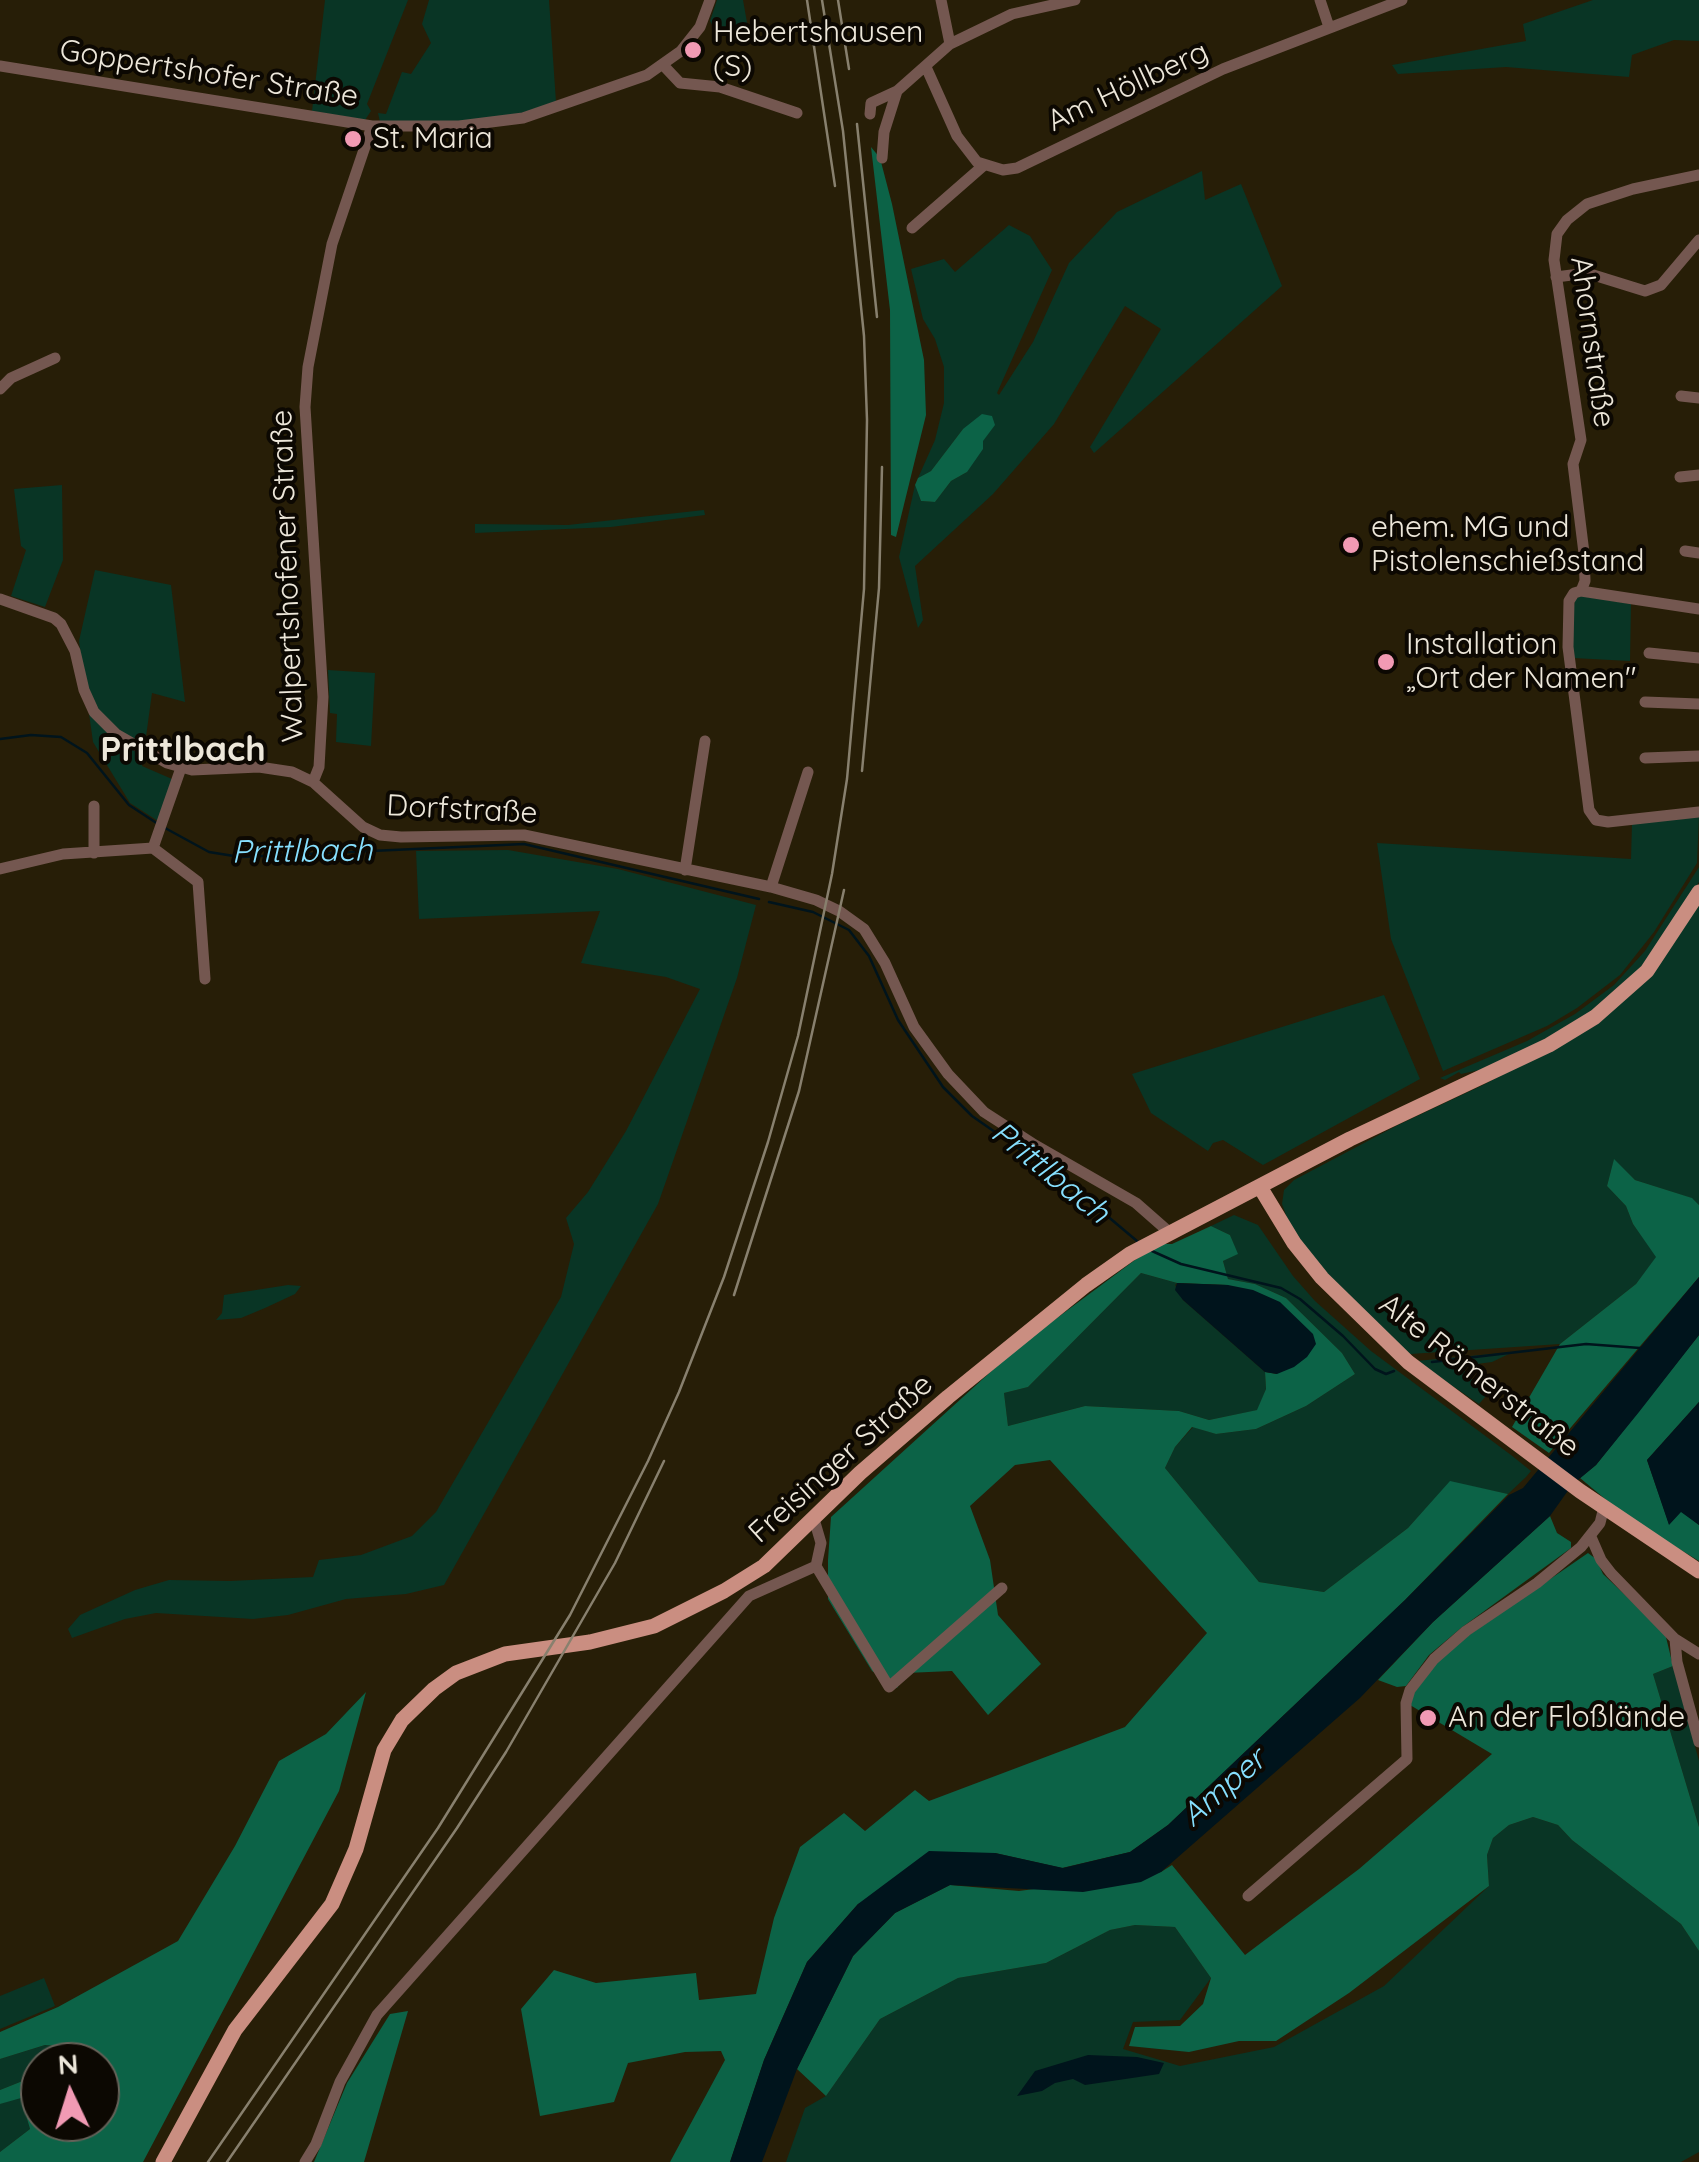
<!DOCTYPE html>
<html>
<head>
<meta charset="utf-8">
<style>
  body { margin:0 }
  #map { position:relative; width:1699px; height:2162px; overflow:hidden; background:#271e07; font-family:Quicksand,sans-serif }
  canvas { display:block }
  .north { position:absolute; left:20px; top:2042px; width:100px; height:100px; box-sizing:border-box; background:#0c0802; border:2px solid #666158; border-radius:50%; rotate:356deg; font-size:28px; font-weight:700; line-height:40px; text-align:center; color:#ede7da }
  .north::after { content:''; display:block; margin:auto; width:35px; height:45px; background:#f19ab4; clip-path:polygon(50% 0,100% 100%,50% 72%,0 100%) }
</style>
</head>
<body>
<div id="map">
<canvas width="1699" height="2162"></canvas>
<div class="north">N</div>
</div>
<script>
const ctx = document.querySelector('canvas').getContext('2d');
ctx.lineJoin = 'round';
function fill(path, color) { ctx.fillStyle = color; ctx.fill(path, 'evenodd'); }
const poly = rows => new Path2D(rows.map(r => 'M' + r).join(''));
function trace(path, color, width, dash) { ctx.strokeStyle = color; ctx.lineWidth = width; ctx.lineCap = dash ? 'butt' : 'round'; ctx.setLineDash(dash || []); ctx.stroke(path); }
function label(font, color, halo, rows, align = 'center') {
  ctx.font = font + ' Quicksand,sans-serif'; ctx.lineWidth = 8; ctx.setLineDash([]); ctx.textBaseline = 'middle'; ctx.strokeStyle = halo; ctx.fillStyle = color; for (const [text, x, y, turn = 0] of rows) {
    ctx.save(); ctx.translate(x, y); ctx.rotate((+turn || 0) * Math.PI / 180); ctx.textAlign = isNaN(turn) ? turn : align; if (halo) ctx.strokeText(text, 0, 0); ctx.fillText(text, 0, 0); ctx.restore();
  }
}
fill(poly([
  [325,0,408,0,367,104,371,111,365,120,312,111],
  [429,0,549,0,556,102,522,113,459,122,380,122,378,113,386,114,402,72,411,74,431,43,422,24],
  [717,0,743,0,748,28,754,25,754,31,734,37,716,32,710,21],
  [1593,0,1699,0,1699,41,1674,40,1632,55,1629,77,1506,67,1398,74,1392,65,1526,41,1523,24],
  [1202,171,1205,200,1241,184,1282,286,1094,453,1090,447,1161,329,1125,306,1054,424,993,494,915,566,923,620,918,628,899,557,915,485,921,501,935,502,951,481,967,472,963,429,931,471,918,478,935,440,944,403,944,367,935,339,923,319,911,269,944,259,955,272,1009,225,1030,236,1052,270,997,393,999,395,1033,342,1069,263,1117,212],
  [62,485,63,560,45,607,11,596,26,550,21,546,14,489],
  [704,510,705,515,611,527,475,533,475,524,568,525],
  [95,570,171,585,185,702,152,693,142,766,172,779,158,821,130,803,93,742,79,641],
  [1581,596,1631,604,1630,661,1573,658,1572,621,1575,599],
  [328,670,375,673,371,746,336,742,337,714,330,713],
  [1699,816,1697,863,1654,932,1620,975,1577,1008,1547,1026,1443,1071,1391,939,1377,843,1631,859,1632,823],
  [508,850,618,869,756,905,737,978,658,1204,444,1585,406,1594,346,1599,288,1615,253,1619,156,1613,125,1619,72,1638,68,1629,80,1615,135,1590,169,1580,230,1581,313,1577,319,1560,361,1555,412,1536,436,1512,561,1297,574,1244,566,1218,588,1192,626,1131,700,989,666,977,581,963,600,911,419,919,416,851],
  [1699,867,1699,882,1643,967,1594,1010,1532,1047,1484,1069,1461,1074,1459,1072,1445,1080,1440,1078,1527,1041,1575,1014,1614,985,1645,951],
  [1699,903,1699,1205,1691,1198,1635,1180,1614,1160,1607,1186,1626,1206,1633,1224,1657,1257,1636,1284,1560,1344,1410,1354,1364,1314,1315,1260,1290,1226,1282,1204,1284,1190,1294,1180,1398,1125,1483,1085,1599,1023],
  [1384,995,1420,1079,1263,1165,1223,1140,1213,1143,1208,1151,1151,1113,1132,1074],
  [1234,1215,1258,1225,1293,1276,1315,1301,1371,1351,1511,1455,1531,1471,1526,1477,1508,1494,1450,1482,1408,1528,1324,1592,1259,1582,1165,1468,1175,1447,1193,1427,1216,1434,1256,1429,1306,1406,1355,1374,1342,1353,1286,1298,1255,1284,1228,1279,1223,1261,1237,1254,1230,1235,1211,1226],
  [1141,1273,1177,1283,1175,1285,1183,1300,1265,1372,1266,1389,1258,1410,1209,1420,1179,1411,1085,1406,1008,1426,1004,1393,1028,1387],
  [288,1285,301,1286,295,1294,265,1308,241,1318,216,1320,222,1313,224,1295],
  [1513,1352,1492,1362,1461,1366,1486,1396,1479,1404,1416,1361],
  [1673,1666,1699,1761,1699,1827,1653,1674],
  [1533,1817,1558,1825,1572,1840,1681,1924,1699,1951,1699,2152,1681,2162,786,2162,805,2108,826,2096,880,2019,958,1978,1046,1963,1110,1930,1135,1925,1175,1927,1211,1978,1180,2020,1133,2022,1123,2049,1180,2066,1274,2047,1384,1986,1489,1886,1487,1855,1493,1838,1509,1825],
  [44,1978,55,2006,0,2029,0,1996],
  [45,2045,81,2048,69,2062,40,2062,40,2074,0,2090,0,2059],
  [18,2097,21,2098,30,2129,0,2152,0,2104]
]), '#093525');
fill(poly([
  [871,147,880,158,892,204,924,360,926,415,896,537,891,535,890,310],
  [982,414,992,416,995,425,983,441,983,449,967,472,951,481,935,502,921,501,915,485,918,478,931,471,963,429],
  [1614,1159,1635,1180,1692,1198,1699,1205,1699,1277,1549,1453,1512,1427,1560,1344,1636,1284,1656,1257,1633,1224,1626,1206,1607,1186],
  [1211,1226,1230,1235,1238,1254,1223,1261,1228,1279,1255,1284,1286,1298,1342,1353,1355,1374,1306,1406,1256,1429,1216,1434,1192,1427,1175,1447,1165,1468,1259,1582,1324,1592,1408,1528,1450,1481,1508,1494,1405,1600,1168,1825,1130,1852,1062,1868,995,1853,858,1904,807,1962,764,2060,730,2162,670,2162,725,2060,721,2051,685,2052,628,2063,614,2102,540,2116,521,2009,554,1970,596,1983,696,1973,699,2000,756,1994,774,1918,800,1847,844,1813,865,1831,915,1790,929,1801,1125,1727,1207,1633,1050,1460,1015,1465,970,1506,990,1560,998,1615,1041,1664,988,1715,952,1671,906,1673,897,1688,872,1671,828,1599,828,1560,831,1517,1018,1347,1135,1260,1161,1244,1172,1244],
  [1141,1273,1177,1283,1228,1285,1277,1374,1265,1372,1266,1389,1257,1410,1209,1420,1179,1411,1085,1406,1008,1426,1004,1393,1028,1387],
  [1699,1335,1699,1402,1647,1460,1669,1524,1681,1511,1699,1525,1699,1561,1628,1518,1580,1478,1596,1465],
  [1550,1516,1557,1533,1571,1542,1571,1548,1461,1628,1429,1655,1406,1686,1397,1687,1378,1680,1433,1622],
  [1588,1553,1596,1559,1603,1574,1665,1633,1673,1666,1653,1674,1699,1827,1699,1951,1681,1924,1572,1840,1558,1825,1533,1817,1509,1825,1493,1838,1487,1855,1489,1886,1349,1993,1276,2041,1239,2041,1189,2052,1129,2046,1135,2027,1180,2026,1203,2004,1211,1978,1175,1927,1135,1925,1110,1930,1046,1963,958,1978,880,2019,826,2096,797,2069,853,1956,895,1913,950,1885,1019,1891,1161,1872,1172,1865,1245,1955,1359,1869,1492,1754,1410,1705,1414,1693,1437,1662,1469,1635],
  [366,1692,339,1791,143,2162,0,2162,0,2152,30,2129,21,2098,0,2104,0,2090,40,2074,40,2122,100,2122,100,2062,69,2062,80,2048,45,2045,0,2059,0,2032,58,2007,178,1941,235,1846,279,1761,326,1734],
  [408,2011,364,2162,314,2162,347,2083,390,2014]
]), '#0c6347');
fill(poly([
  [1699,1277,1699,1335,1639,1412,1596,1465,1572,1485,1550,1516,1433,1622,1360,1698,1161,1872,1141,1882,1083,1892,950,1885,895,1913,853,1956,797,2069,762,2162,730,2162,764,2060,807,1962,858,1904,929,1851,995,1853,1063,1868,1130,1852,1168,1825,1405,1600,1509,1495,1523,1488],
  [1177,1283,1228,1285,1253,1290,1280,1302,1313,1334,1316,1344,1307,1357,1294,1367,1277,1374,1265,1372,1183,1300,1175,1290],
  [1699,1402,1699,1525,1681,1512,1669,1525,1647,1460],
  [1088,2055,1137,2057,1164,2063,1159,2074,1085,2085,1073,2079,1055,2083,1042,2091,1017,2096,1035,2071]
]), '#00141c');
trace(poly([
  [0,739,31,735,61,737,87,753,129,805,158,824],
  [165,828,209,852,240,857,524,844,759,899],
  [769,902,813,912,849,930,869,956,898,1020,943,1087,972,1116,1068,1183,1137,1241],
  [1152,1251,1181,1264,1281,1288,1300,1299,1343,1336,1375,1369,1386,1374,1394,1371],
  [1432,1362,1586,1344,1640,1348]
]), '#00141c', 2.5);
trace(poly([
  [941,0,950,44],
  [1320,0,1329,27],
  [663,65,680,83,720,87,797,113],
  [0,66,372,126,459,126,523,118,647,75,681,51,700,27,710,0],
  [926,67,957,136,977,162,1003,170,1017,168,1223,69,1402,0],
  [870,114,871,103,897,91],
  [882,158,884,132,897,91,950,44,1012,14,1075,0],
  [912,228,983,166],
  [1556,277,1587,273,1645,291,1661,285,1699,240],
  [0,389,11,378,55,358],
  [1681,396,1699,398],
  [1680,477,1699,475],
  [1685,551,1699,553],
  [1581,591,1585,581,1584,553,1573,464,1581,440,1554,260,1557,234,1567,220,1587,204,1633,189,1699,175],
  [0,599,54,618,61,624,75,651,84,690,94,712,116,734,167,763,192,770,259,767,292,772,313,782,363,827,380,835,401,837,524,835,771,887,816,900,839,911,864,929,885,963,914,1027,948,1074,984,1112,1035,1145,1136,1203,1169,1232],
  [1699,609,1581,591,1574,593,1569,601,1568,647,1589,810,1596,820,1608,822,1699,812],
  [1649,653,1699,658],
  [1645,702,1699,704],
  [1645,758,1699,756],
  [313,782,319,767,323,697,305,407,308,367,332,244,372,126],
  [94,806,94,853],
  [153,848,198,882,205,979],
  [0,869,63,854,153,848,181,768],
  [685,870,705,741],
  [771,887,808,772],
  [814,1519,821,1543,816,1566,889,1687,1002,1588],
  [1591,1537,1601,1560,1611,1573,1675,1639,1699,1654],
  [1675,1639,1677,1662,1699,1742],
  [1248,1896,1407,1759,1406,1703,1410,1690,1434,1659,1466,1631,1537,1583,1581,1547,1600,1523,1604,1507],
  [305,2162,316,2144,340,2082,377,2015,749,1596,816,1566]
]), '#745750', 11);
trace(poly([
  [1260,1187,1294,1243,1322,1278,1408,1362,1580,1491,1699,1571],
  [163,2162,235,2030,332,1904,356,1849,384,1750,402,1720,434,1689,456,1673,505,1654,590,1642,654,1626,724,1591,764,1566,860,1473,948,1397,1086,1285,1130,1254,1350,1139,1549,1045,1595,1017,1647,971,1699,892]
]), '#ca8e81', 15);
trace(poly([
  [807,0,835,186],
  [838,0,849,69],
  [857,124,877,317],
  [862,771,879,588,882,467],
  [734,1295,799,1091,844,890],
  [208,2162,438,1828,570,1615,648,1461,679,1392,724,1277,768,1142,798,1036,832,874,847,779,864,589,867,420,864,336,843,131,822,0],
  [227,2162,457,1828,506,1752,615,1563,664,1461]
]), '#88806e', 2.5);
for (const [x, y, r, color] of [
  [693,50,10,"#f19ab4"],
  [353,139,10,"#f19ab4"],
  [1351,545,10,"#f19ab4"],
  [1386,662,10,"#f19ab4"],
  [1428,1718,10,"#f19ab4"]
]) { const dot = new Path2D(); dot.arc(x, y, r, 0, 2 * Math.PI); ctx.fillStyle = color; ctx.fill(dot); trace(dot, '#0c0802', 4); }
label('30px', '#ede7da', '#0c0802', [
  ["Hebertshausen",713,33],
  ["(S)",713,67],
  ["St. Maria",373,139],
  ["ehem. MG und",1371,528],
  ["Pistolenschießstand",1371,562],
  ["Installation",1406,645],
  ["„Ort der Namen''",1406,679],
  ["An der Floßlände",1448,1718]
], 'left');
label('30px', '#ede7da', '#0c0802', [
  ["Goppertshofer Straße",209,74,9],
  ["Am Höllberg",1128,87,-25],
  ["Ahornstraße",1592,342,82],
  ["Walpertshofener Straße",288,576,-92],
  ["Dorfstraße",462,810,3],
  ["Alte Römerstraße",1479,1376,38],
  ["Freisinger Straße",841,1459,-42]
]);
label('italic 32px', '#86dffe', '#0c0802', [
  ["Prittlbach",302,852,-1],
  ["Prittlbach",1050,1173,39],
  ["Amper",1224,1788,-41]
]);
label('bold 35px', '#ede7da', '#0c0802', [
  ["Prittlbach",183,750]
]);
</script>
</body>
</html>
